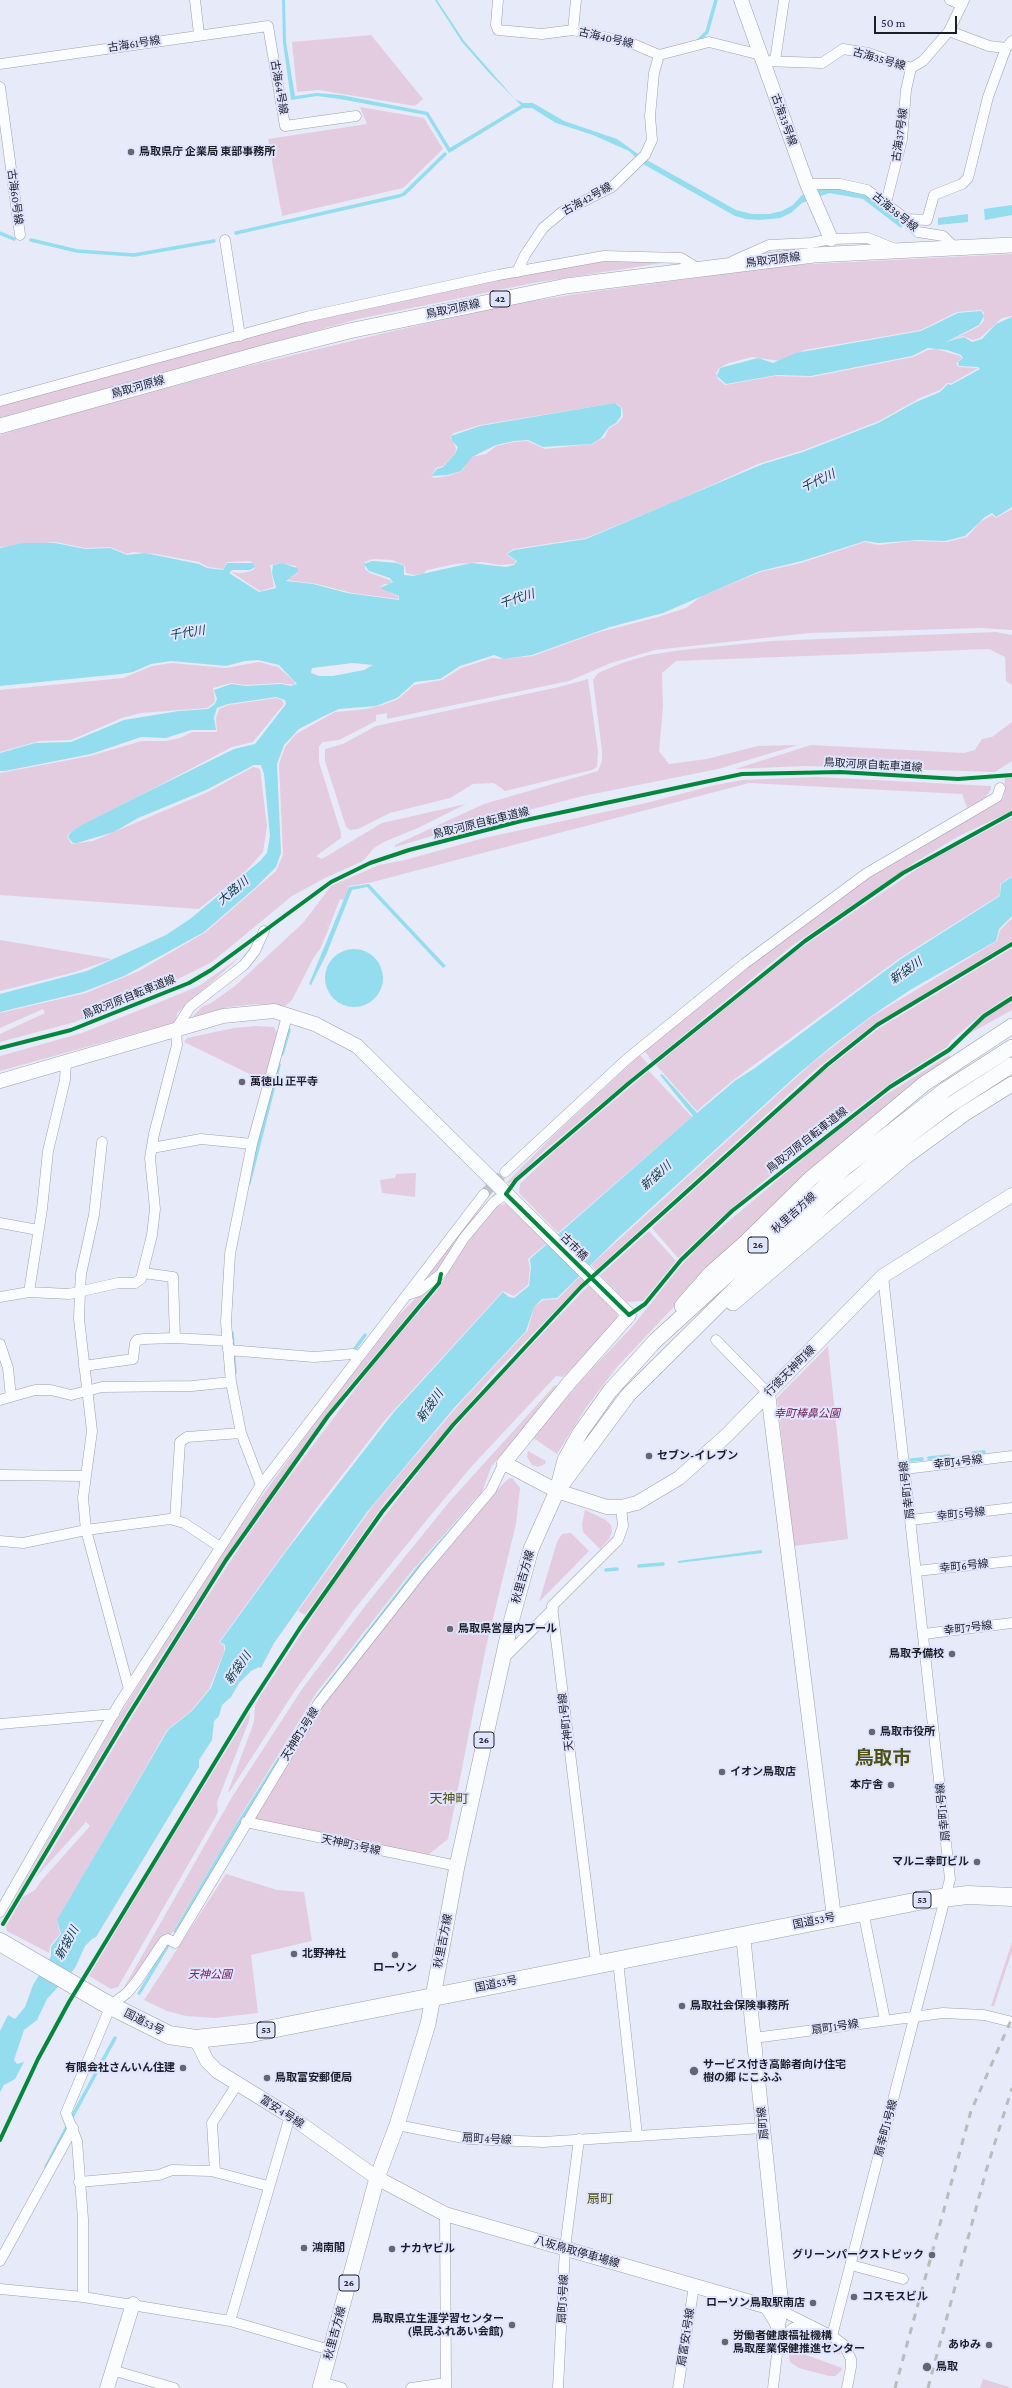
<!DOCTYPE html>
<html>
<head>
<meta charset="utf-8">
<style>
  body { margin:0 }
  #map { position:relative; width:1012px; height:2388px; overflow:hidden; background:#e7eaf8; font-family:"Crimson Pro",serif }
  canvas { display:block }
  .scale { position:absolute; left:874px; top:16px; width:83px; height:18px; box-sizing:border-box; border:2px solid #1d1f28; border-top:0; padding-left:5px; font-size:12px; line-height:14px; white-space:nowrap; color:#1d1f28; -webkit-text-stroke:3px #e0e5ff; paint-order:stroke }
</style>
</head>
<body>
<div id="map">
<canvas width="1012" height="2388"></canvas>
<div class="scale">50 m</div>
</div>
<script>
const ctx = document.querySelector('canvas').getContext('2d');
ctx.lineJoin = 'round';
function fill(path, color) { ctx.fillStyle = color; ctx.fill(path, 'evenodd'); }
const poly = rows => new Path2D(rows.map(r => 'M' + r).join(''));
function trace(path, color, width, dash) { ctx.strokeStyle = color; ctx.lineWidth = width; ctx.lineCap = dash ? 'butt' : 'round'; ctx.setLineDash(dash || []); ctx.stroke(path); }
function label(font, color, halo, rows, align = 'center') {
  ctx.font = font + ' "Crimson Pro","Noto Sans JP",serif'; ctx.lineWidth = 4; ctx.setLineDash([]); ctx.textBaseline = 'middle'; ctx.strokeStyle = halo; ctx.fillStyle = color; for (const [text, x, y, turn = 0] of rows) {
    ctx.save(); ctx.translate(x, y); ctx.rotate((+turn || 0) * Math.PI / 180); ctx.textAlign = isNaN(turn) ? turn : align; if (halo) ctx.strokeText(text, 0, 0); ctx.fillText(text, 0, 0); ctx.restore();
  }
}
fill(poly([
  [371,35,423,99,415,106,319,90,297,92,292,42],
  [360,107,424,118,443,149,403,188,282,216,268,139,367,124],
  [1012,254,1012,316,1002,318,980,338,973,340,963,336,947,342,978,327,984,321,984,313,981,310,957,312,921,330,805,350,780,361,752,357,729,363,719,368,716,373,718,379,725,385,775,376,812,377,913,357,928,350,936,349,960,356,962,358,956,363,958,367,978,368,952,383,947,383,940,390,920,398,879,421,804,450,758,464,674,502,586,538,513,549,506,554,516,561,514,564,500,565,482,562,456,564,427,570,423,574,414,575,406,573,405,566,393,560,373,559,365,562,365,569,370,573,392,581,390,584,385,584,380,587,399,597,398,599,352,593,317,584,287,580,298,573,296,566,281,563,270,565,274,587,260,591,231,572,242,573,251,571,255,568,253,563,249,561,227,562,223,569,208,567,199,562,156,554,133,552,127,554,110,547,85,548,56,542,0,547,0,435,54,419,244,367,389,332,509,305,576,294,792,265],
  [616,403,622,408,623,417,617,424,609,428,605,437,592,444,545,449,527,441,514,442,496,446,486,454,471,457,462,471,448,476,434,478,431,476,436,468,443,466,455,454,456,448,450,437,454,433,480,425],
  [602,258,681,260,533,283,358,319,0,418,0,403,309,319],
  [1012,509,1012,630,981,628,809,633,655,650,611,663,569,681,387,719,387,713,376,715,376,721,339,740,323,742,319,746,319,762,341,833,341,838,316,856,322,859,382,823,466,804,420,827,384,842,374,848,363,861,325,878,292,896,212,962,178,979,75,1022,0,1042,0,1034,45,1013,43,1009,0,1028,0,1013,86,993,139,971,206,932,276,871,283,855,279,764,285,747,296,734,335,712,366,709,383,705,398,699,414,685,442,680,461,668,492,658,504,659,533,656,596,633,658,617,686,608,702,596,760,572,801,563,865,542,879,545,911,541,947,542,967,537,979,523,992,515,996,518],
  [996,632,1012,635,1012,685,1006,681,1005,657,989,649,676,661,662,673,663,707,659,751,669,764,707,759,758,746,798,745,718,769,583,796,459,828,395,847,395,845,484,804,598,771,602,761,602,751,593,680,598,673,622,663,649,655,682,650,771,641],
  [259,662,278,667,294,681,295,685,280,683,246,685,231,683,213,688,215,700,214,703,207,708,141,713,122,718,71,740,39,741,0,752,0,690,123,678,152,666,172,663,226,668],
  [588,679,598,752,597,767,592,770,505,791,494,783,473,784,450,798,390,813,358,829,350,830,346,827,325,761,325,749,343,744,376,726,559,687],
  [276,698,282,700,284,704,253,742,232,747,69,833,67,837,72,844,93,841,208,792,253,767,260,769,267,826,263,852,247,870,199,909,0,895,0,773,90,756,142,741,166,741,180,738,192,732,217,732,216,718,219,709,229,705],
  [1012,722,1012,761,995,772,804,766,735,769,811,745,964,753,975,750,982,739,992,737],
  [816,777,991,786,991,789,985,798,967,808,962,794,749,783,369,883,349,886,344,900,340,899,329,927,326,922,329,928,320,949,314,957,292,1000,285,1006,255,1004,229,1007,192,1017,202,1007,211,1003,235,986,303,923,331,886,379,865,405,860,484,838,646,803,715,785,743,780],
  [1012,777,1012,811,961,835,917,861,793,945,652,1061,644,1050,748,966,868,878,953,826,1002,800,1004,797,1005,778],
  [1012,817,1012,876,1000,884,1000,895,900,958,732,1081,697,1111,656,1065,796,951,929,861],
  [1012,918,1012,941,873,1025,815,1070,596,1270,591,1265,811,1064,871,1017,997,941,1000,930],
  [0,940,112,959,75,972,0,991],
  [1012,948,1012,994,982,1014,952,1040,947,1047,895,1080,797,1153,725,1214,678,1258,652,1228,819,1075,878,1029],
  [240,957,177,1013,176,1022,0,1071,0,1056,82,1033,165,1000,199,986],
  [1012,1000,1012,1010,965,1036,987,1016],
  [256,1026,274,1027,277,1033,264,1081,184,1042,187,1038,234,1028],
  [640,1055,648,1064,544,1151,509,1184,507,1182,556,1133],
  [949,1055,951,1058,917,1081,801,1178,732,1245,617,1367,585,1409,557,1454,532,1437,590,1371,632,1327,679,1268,699,1246,818,1146,884,1096],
  [649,1071,692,1117,558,1233,519,1193,520,1184,551,1154],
  [416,1173,415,1197,382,1193,380,1180,395,1178,396,1174],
  [496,1192,500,1196,438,1273,426,1280,442,1251],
  [508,1204,547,1243,528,1259,530,1268,528,1285,514,1296,503,1291,385,1420,318,1506,219,1642,224,1646,224,1652,209,1689,191,1711,167,1730,57,1921,60,1934,50,1946,49,1953,7,1931,6,1926,23,1897,35,1890,41,1881,90,1826,86,1822,36,1877,168,1657,241,1545,283,1485,375,1363,436,1292,472,1236,498,1205],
  [649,1231,676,1261,643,1301,627,1302,600,1275],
  [580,1276,585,1280,494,1374,386,1501,305,1615,298,1611,375,1503,461,1402,528,1330,534,1307,543,1300,558,1299],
  [436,1282,346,1390,240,1536,151,1672,10,1907,114,1724,224,1549,320,1416,358,1367,399,1315,421,1293],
  [589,1285,616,1312,619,1319,616,1324,563,1377,556,1376,472,1466,430,1516,353,1611,296,1689,230,1791,228,1792,254,1722,255,1706,259,1698,343,1570,431,1456,490,1388],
  [828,1346,848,1539,794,1546,777,1398],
  [557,1385,558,1388,491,1467,480,1498,478,1496,411,1572,317,1692,240,1817,172,1933,163,1938,128,1987,122,1991,232,1797,302,1689,369,1601,450,1501,554,1386],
  [528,1451,546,1461,545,1464,538,1467,532,1465,527,1457],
  [512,1478,520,1488,516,1524,486,1647,448,1839,428,1855,254,1820,261,1805,323,1705,385,1623,495,1492,508,1479],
  [585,1510,606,1520,611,1525,612,1532,609,1539,600,1549,583,1532,582,1524],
  [571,1533,589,1551,539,1602,557,1542,562,1534],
  [250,1712,249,1721,217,1802,218,1811,216,1816,118,1987,111,1989,89,1976,154,1867],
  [226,1874,277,1890,304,1892,312,1941,251,1955,258,2013,215,2018,186,2016,167,2011,144,2000],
  [1012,1942,1012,1951,994,2006,991,2006],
  [801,2335,825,2339,834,2344,841,2355],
  [790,2349,842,2368,841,2371,835,2376,829,2376,799,2368,790,2362,789,2356],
  [983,2379,1009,2387,1009,2388,980,2388]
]), '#e3cce0');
fill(poly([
  [282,0,285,0,286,42,295,96,317,93,341,95,428,112,450,148,521,105,491,75,462,42,435,0,437,0,464,41,515,99,523,103,533,103,564,121,617,139,645,159,736,210,752,214,769,214,782,211,793,205,802,195,825,187,859,189,904,223,901,228,863,199,829,193,802,203,791,213,780,218,759,220,746,219,735,216,643,164,629,151,593,135,556,123,532,108,523,108,449,153,426,115,340,99,317,96,291,100,283,43],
  [1012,205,1012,215,985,220,984,209],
  [968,214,968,222,938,225,938,218],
  [981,311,984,316,979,325,946,342,964,337,972,342,982,339,996,324,1012,317,1012,507,996,517,992,513,985,517,965,536,945,541,918,540,879,543,865,541,802,561,760,571,663,613,610,627,532,655,504,659,494,655,460,666,440,679,415,682,397,698,376,706,339,709,322,717,299,729,284,745,277,764,281,853,276,867,256,887,204,932,124,976,83,992,0,1012,0,994,87,971,166,935,190,919,260,861,267,853,270,836,264,774,261,765,254,765,206,790,138,818,114,832,77,843,73,843,68,837,70,833,80,826,141,795,234,749,255,744,286,704,285,700,276,697,228,704,217,708,214,717,216,730,191,730,166,738,141,737,91,754,5,771,0,771,0,753,35,743,71,742,124,720,179,711,208,709,215,704,217,699,214,690,231,684,246,686,281,684,291,686,297,684,279,665,258,660,245,661,226,666,171,661,151,664,133,672,121,674,0,686,0,548,24,543,55,543,85,549,110,548,127,555,145,553,199,564,207,568,223,570,227,563,253,563,255,567,250,570,232,570,229,573,259,592,276,588,272,573,273,565,282,563,297,568,298,572,286,581,313,584,347,593,399,600,399,596,380,588,393,582,390,578,369,571,364,564,372,561,397,563,404,566,404,575,413,576,471,563,506,567,514,565,517,561,507,554,514,550,586,539,763,464,803,452,878,423,916,402,940,392,948,384,951,385,980,369,978,367,959,366,958,362,963,358,961,355,947,350,928,348,912,356,811,376,777,375,726,384,717,376,720,368,758,358,773,363,796,353,921,331,958,313],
  [353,663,373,665,364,670,333,676,319,676,311,673,312,668],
  [615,403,621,408,621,416,616,423,609,427,600,439,591,444,543,447,528,440,514,441,496,445,472,457,461,471,448,475,431,476,437,469,443,467,455,454,458,447,452,441,451,436,480,426],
  [1012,877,1012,916,999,929,996,941,910,990,870,1017,833,1045,797,1075,617,1239,557,1298,542,1299,534,1307,526,1331,454,1408,367,1512,274,1643,261,1668,259,1667,251,1671,239,1683,231,1697,222,1705,219,1716,214,1721,212,1740,199,1760,199,1767,96,1937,92,1939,85,1946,75,1968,47,1999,37,2020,24,2030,14,2060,17,2064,24,2062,15,2079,4,2085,0,2092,0,2031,8,2015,15,2019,25,2007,33,1985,51,1956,51,1947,61,1934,57,1920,168,1730,192,1711,211,1688,225,1650,225,1645,220,1642,287,1550,394,1412,503,1292,509,1297,514,1298,529,1286,531,1268,530,1259,693,1116,660,1075,662,1074,697,1113,736,1080,755,1068,901,959,1000,896,1001,884],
  [369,884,446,966,443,968,367,887,352,890,326,955,311,985,309,984,349,887],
  '325 978a29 29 0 1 1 58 0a29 29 0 1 1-58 0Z',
  [478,1497,480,1498,371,1629,176,1933,173,1932,235,1826,318,1694,416,1568],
  [762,1550,762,1553,678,1563,678,1561],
  [167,1943,170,1945,140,1995,137,1994]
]), '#93ddee');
trace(poly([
  [698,41,707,32,716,0],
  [0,233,14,239],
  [236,233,399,196,404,194,445,154],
  [31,240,77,251,134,255,214,241],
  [282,1054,289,1030],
  [249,1183,279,1065],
  [232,1333,235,1373],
  [352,1353,365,1335],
  [973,1453,984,1452],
  [929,1458,949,1456],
  [911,1460,922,1459],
  [639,1566,663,1564],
  [606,1570,617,1569],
  [71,2119,115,2038],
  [46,2167,68,2125]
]), '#93ddee', 3.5);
trace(poly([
  [484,1194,505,1172]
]), '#bfc1ce', 10, [10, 5]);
const street = poly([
  [195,0,199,34],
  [498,0,496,25,498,30,542,34,573,30],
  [576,0,573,30,631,43,659,55,709,42,761,55],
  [950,0,962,5],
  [949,31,989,46,1006,48,1012,41],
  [763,61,822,63,843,49,868,53,911,68,923,61,949,31,964,0],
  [775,61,784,0],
  [0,64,268,26,285,126,356,116],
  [0,87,20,235],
  [807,184,840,184,867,190,906,219,918,232,943,236,955,248],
  [886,203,902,139,906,90,911,68],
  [906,219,927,220,934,195,962,184,968,178,988,97,1006,48],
  [225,240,240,336],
  [733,261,769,245,811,243,831,239,868,238,895,249],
  [517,272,525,255,543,228,562,212,612,187,645,155,652,140,650,116,654,73,659,55],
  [0,401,306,317,498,275,604,256,681,258,697,268],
  [102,1142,94,1215,81,1274,80,1292,79,1319,92,1431,83,1498,86,1530,129,1689],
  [152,1148,201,1139,252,1144],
  [505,1172,627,1059,744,964,867,873,997,797,1000,788],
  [0,1223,38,1230],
  [143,1273,173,1277,175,1338],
  [29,1292,42,1209,48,1151,65,1080,66,1062],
  [410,1294,419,1291,441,1274,464,1238,494,1202,506,1194],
  [0,1297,29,1292,69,1294,118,1283,135,1283,141,1279,152,1235,155,1209,150,1158,154,1134,177,1045,176,1029,190,1007,244,965,255,951,264,931],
  [716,1340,768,1393],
  [0,1344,8,1368,11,1397],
  [228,1350,314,1357,353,1354,358,1356],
  [84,1366,133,1359,135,1343,137,1340,144,1339,175,1338,228,1341],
  [0,1400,35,1390,51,1390,71,1395,102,1387,192,1386,231,1382],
  [905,1469,1012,1456],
  [0,1475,84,1476],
  [261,1485,241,1433,231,1382,226,1322,230,1254,252,1144,287,1016],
  [175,1520,180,1442,187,1437,241,1433],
  [911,1520,1012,1508],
  [0,1541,23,1543,86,1530,170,1519,184,1523,220,1547],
  [916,1571,1012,1561],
  [924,1634,1012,1623],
  [503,1659,553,1609],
  [0,1724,114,1714],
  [246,1822,457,1866],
  [863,1911,885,2020],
  [0,1912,119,1704,261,1485,484,1194],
  [618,1961,637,2135],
  [596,1964,552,1606,618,1540,623,1526,621,1507],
  [754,2038,943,2013,984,2015,1012,2022],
  [397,2125,469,2139,543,2142,763,2128],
  [215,2172,212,2123,238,2083],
  [79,2182,159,2175,172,2170,211,2171,268,2186],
  [445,2214,446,2388],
  [0,2261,73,2128],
  [851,2265,903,2279],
  [0,2289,83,2297,230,2321,330,2350],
  [83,2297,83,2219,77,2141,66,2113,111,2005,127,1993,137,1981,164,1941,168,1939,175,1943,318,1704,425,1568,491,1490,504,1463],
  [763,2304,775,2324,778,2335],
  [230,2321,290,2116],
  [832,2336,950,1879,883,1276],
  [780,2340,793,2328,808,2324],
  [112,2370,174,2388],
  [322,2382,342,2388],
  [411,2388,446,2383],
  [558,2388,565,2248,579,2139],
  [678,2388,694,2286],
  [773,2388,782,2311,832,2336,844,2345,851,2359,851,2367,847,2388]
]);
const secondary = poly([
  [741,0,807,184,831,239],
  [0,1081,223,1016,274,1011,315,1024,357,1046,629,1315,568,1384,504,1463,557,1491,607,1507,621,1507,637,1503,679,1478,727,1435,883,1276,1012,1195],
  [768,1393,834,1917],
  [196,2039,207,2061,217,2071,290,2116,377,2178,445,2214,782,2311,743,1935],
  [107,2388,133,2304]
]);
const primary = poly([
  [0,426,270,351,349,331,566,286,814,255,1012,245],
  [733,1303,905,1157,964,1114,1012,1084],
  [682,1306,711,1273,745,1243,810,1179,924,1084,1012,1026],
  [559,1483,565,1460,580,1433,610,1391,655,1341,847,1166,945,1090,1012,1047],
  [320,2388,377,2178,397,2125,428,2024,457,1866,510,1626,531,1549,557,1491,628,1395,758,1266,830,1200,907,1137,947,1107,1012,1065]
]);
const highway = poly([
  [0,1942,103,2002,169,2035,196,2039,251,2033,924,1900,968,1895,1012,1897]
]);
trace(street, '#9ea0ab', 11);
trace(secondary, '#9ea0ab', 15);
trace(primary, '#9ea0ab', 16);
trace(highway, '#9ea0ab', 19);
trace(street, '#fbfcfe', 10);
trace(secondary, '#fbfcfe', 14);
trace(primary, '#fbfcfe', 15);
trace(highway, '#fbfcfe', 18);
trace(poly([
  [895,2388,971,2111,1012,2018],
  [928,2388,986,2171,1012,2088]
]), '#bbbbbe', 3, [7, 7]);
trace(poly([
  [1012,813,903,873,805,941,629,1083,516,1180,506,1194,629,1315,645,1304,681,1260,732,1211,890,1087,949,1050,984,1016,1012,998],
  [0,1048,71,1030,189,983,211,970,331,882,370,863,409,850,521,821,742,774,840,772,958,779,1012,775],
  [3,1924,128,1716,226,1560,328,1416,439,1283,441,1274],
  [0,2140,38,2059,69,2002,248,1708,300,1628,382,1512,453,1425,581,1287,827,1065,877,1025,1012,944]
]), '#00873e', 4);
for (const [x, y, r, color] of [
  [131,152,4,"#646671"],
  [242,1082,4,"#646671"],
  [649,1456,4,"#646671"],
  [450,1629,4,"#646671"],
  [952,1654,4,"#646671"],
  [872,1732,4,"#646671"],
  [722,1772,4,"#646671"],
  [891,1785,4,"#646671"],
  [977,1862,4,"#646671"],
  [294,1954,4,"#646671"],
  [395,1955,4,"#646671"],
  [682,2006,4,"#646671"],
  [183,2068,4,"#646671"],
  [694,2071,5,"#646671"],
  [267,2078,4,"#646671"],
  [304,2248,4,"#646671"],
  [392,2249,4,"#646671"],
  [932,2255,4,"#646671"],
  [854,2297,4,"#646671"],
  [813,2303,4,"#646671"],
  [512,2325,4,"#646671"],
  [725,2342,4,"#646671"],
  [989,2345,4,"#646671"],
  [927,2367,5,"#646671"]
]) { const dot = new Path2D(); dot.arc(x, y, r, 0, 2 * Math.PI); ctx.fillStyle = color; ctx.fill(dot); trace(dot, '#e0e5ff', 1.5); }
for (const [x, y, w] of [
  [500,299,20],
  [758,1245,20],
  [484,1740,20],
  [922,1900,18],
  [266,2030,18],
  [349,2283,20]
]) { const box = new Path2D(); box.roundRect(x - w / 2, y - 8, w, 16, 3); ctx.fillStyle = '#e0e5ff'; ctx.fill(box); trace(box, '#1d1f28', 1); }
label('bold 10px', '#1d1f28', null, [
  ["42",500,299],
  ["26",758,1245],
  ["26",484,1740],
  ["53",922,1900],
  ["53",266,2030],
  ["26",349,2283]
]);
label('11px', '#1d1f28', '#e0e5ff', [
  ["古海40号線",606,38,13],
  ["古海61号線",134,44,-9],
  ["古海35号線",879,59,16],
  ["古海64号線",279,87,80],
  ["古海33号線",784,120,70],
  ["古海37号線",900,135,-82],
  ["古海60号線",15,197,82],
  ["古海42号線",587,199,-29],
  ["古海38号線",895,212,39],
  ["鳥取河原線",773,260,-7],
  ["鳥取河原線",453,309,-12],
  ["鳥取河原線",138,387,-16],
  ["鳥取河原自転車道線",873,765,3],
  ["鳥取河原自転車道線",481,823,-14],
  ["鳥取河原自転車道線",129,997,-22],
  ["鳥取河原自転車道線",807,1140,-38],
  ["秋里吉方線",794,1213,-42],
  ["古市橋",574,1247,45],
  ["行徳天神町線",790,1371,-45],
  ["幸町4号線",958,1462,-7],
  ["扇幸町1号線",907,1490,-97],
  ["幸町5号線",961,1514,-6],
  ["幸町6号線",964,1566,-6],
  ["秋里吉方線",523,1577,-74],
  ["幸町7号線",968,1628,-7],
  ["天神町1号線",566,1722,-97],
  ["天神町2号線",300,1734,-58],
  ["扇幸町1号線",943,1812,-96],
  ["天神町3号線",351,1845,12],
  ["国道53号",814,1921,-11],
  ["秋里吉方線",443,1941,-79],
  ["国道53号",496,1984,-11],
  ["国道53号",144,2022,27],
  ["扇町1号線",835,2027,-8],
  ["富安4号線",282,2112,33],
  ["扇町線",763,2123,-96],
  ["扇幸町1号線",886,2128,-75],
  ["扇町4号線",487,2139,3],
  ["八坂鳥取停車場線",577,2252,16],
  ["扇町3号線",563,2299,-87],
  ["秋里吉方線",335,2333,-75],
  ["扇富安1号線",686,2337,-81]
]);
label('bold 11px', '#1d1f28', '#e0e5ff', [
  ["鳥取県庁 企業局 東部事務所",139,152],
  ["萬徳山 正平寺",250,1082],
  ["セブン-イレブン",657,1456],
  ["鳥取県営屋内プール",458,1629],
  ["鳥取予備校",944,1654,"right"],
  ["鳥取市役所",880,1732],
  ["イオン鳥取店",730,1772],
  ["本庁舎",883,1785,"right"],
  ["マルニ幸町ビル",969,1862,"right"],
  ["北野神社",302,1954],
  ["ローソン",395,1968,"center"],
  ["鳥取社会保険事務所",690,2006],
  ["サービス付き高齢者向け住宅",703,2065],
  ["樹の郷 にこふふ",703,2078],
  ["有限会社さんいん住建",175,2068,"right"],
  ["鳥取富安郵便局",275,2078],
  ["鴻南閣",312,2248],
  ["ナカヤビル",400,2249],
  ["グリーンパークストピック",924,2255,"right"],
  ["コスモスビル",862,2297],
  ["ローソン鳥取駅南店",805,2303,"right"],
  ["鳥取県立生涯学習センター",504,2319,"right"],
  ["(県民ふれあい会館)",504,2332,"right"],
  ["労働者健康福祉機構",733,2336],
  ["鳥取産業保健推進センター",733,2349],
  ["あゆみ",981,2345,"right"],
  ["鳥取",936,2367]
], 'left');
label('italic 11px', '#742259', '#e0e5ff', [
  ["幸町棒鼻公園",807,1414],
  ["天神公園",210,1975]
]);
label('italic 12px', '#0f4048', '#e0e5ff', [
  ["千代川",818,481,-25],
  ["千代川",517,599,-18],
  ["千代川",187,633,-9],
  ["大路川",233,891,-40],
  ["新袋川",906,971,-35],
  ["新袋川",656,1176,-42],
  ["新袋川",430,1406,-54],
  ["新袋川",238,1668,-55],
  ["新袋川",67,1943,-62]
]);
label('13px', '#505013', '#e0e5ff', [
  ["天神町",449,1799],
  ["扇町",600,2199]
]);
label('bold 19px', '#505013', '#e0e5ff', [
  ["鳥取市",883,1758]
]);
</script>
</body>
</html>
